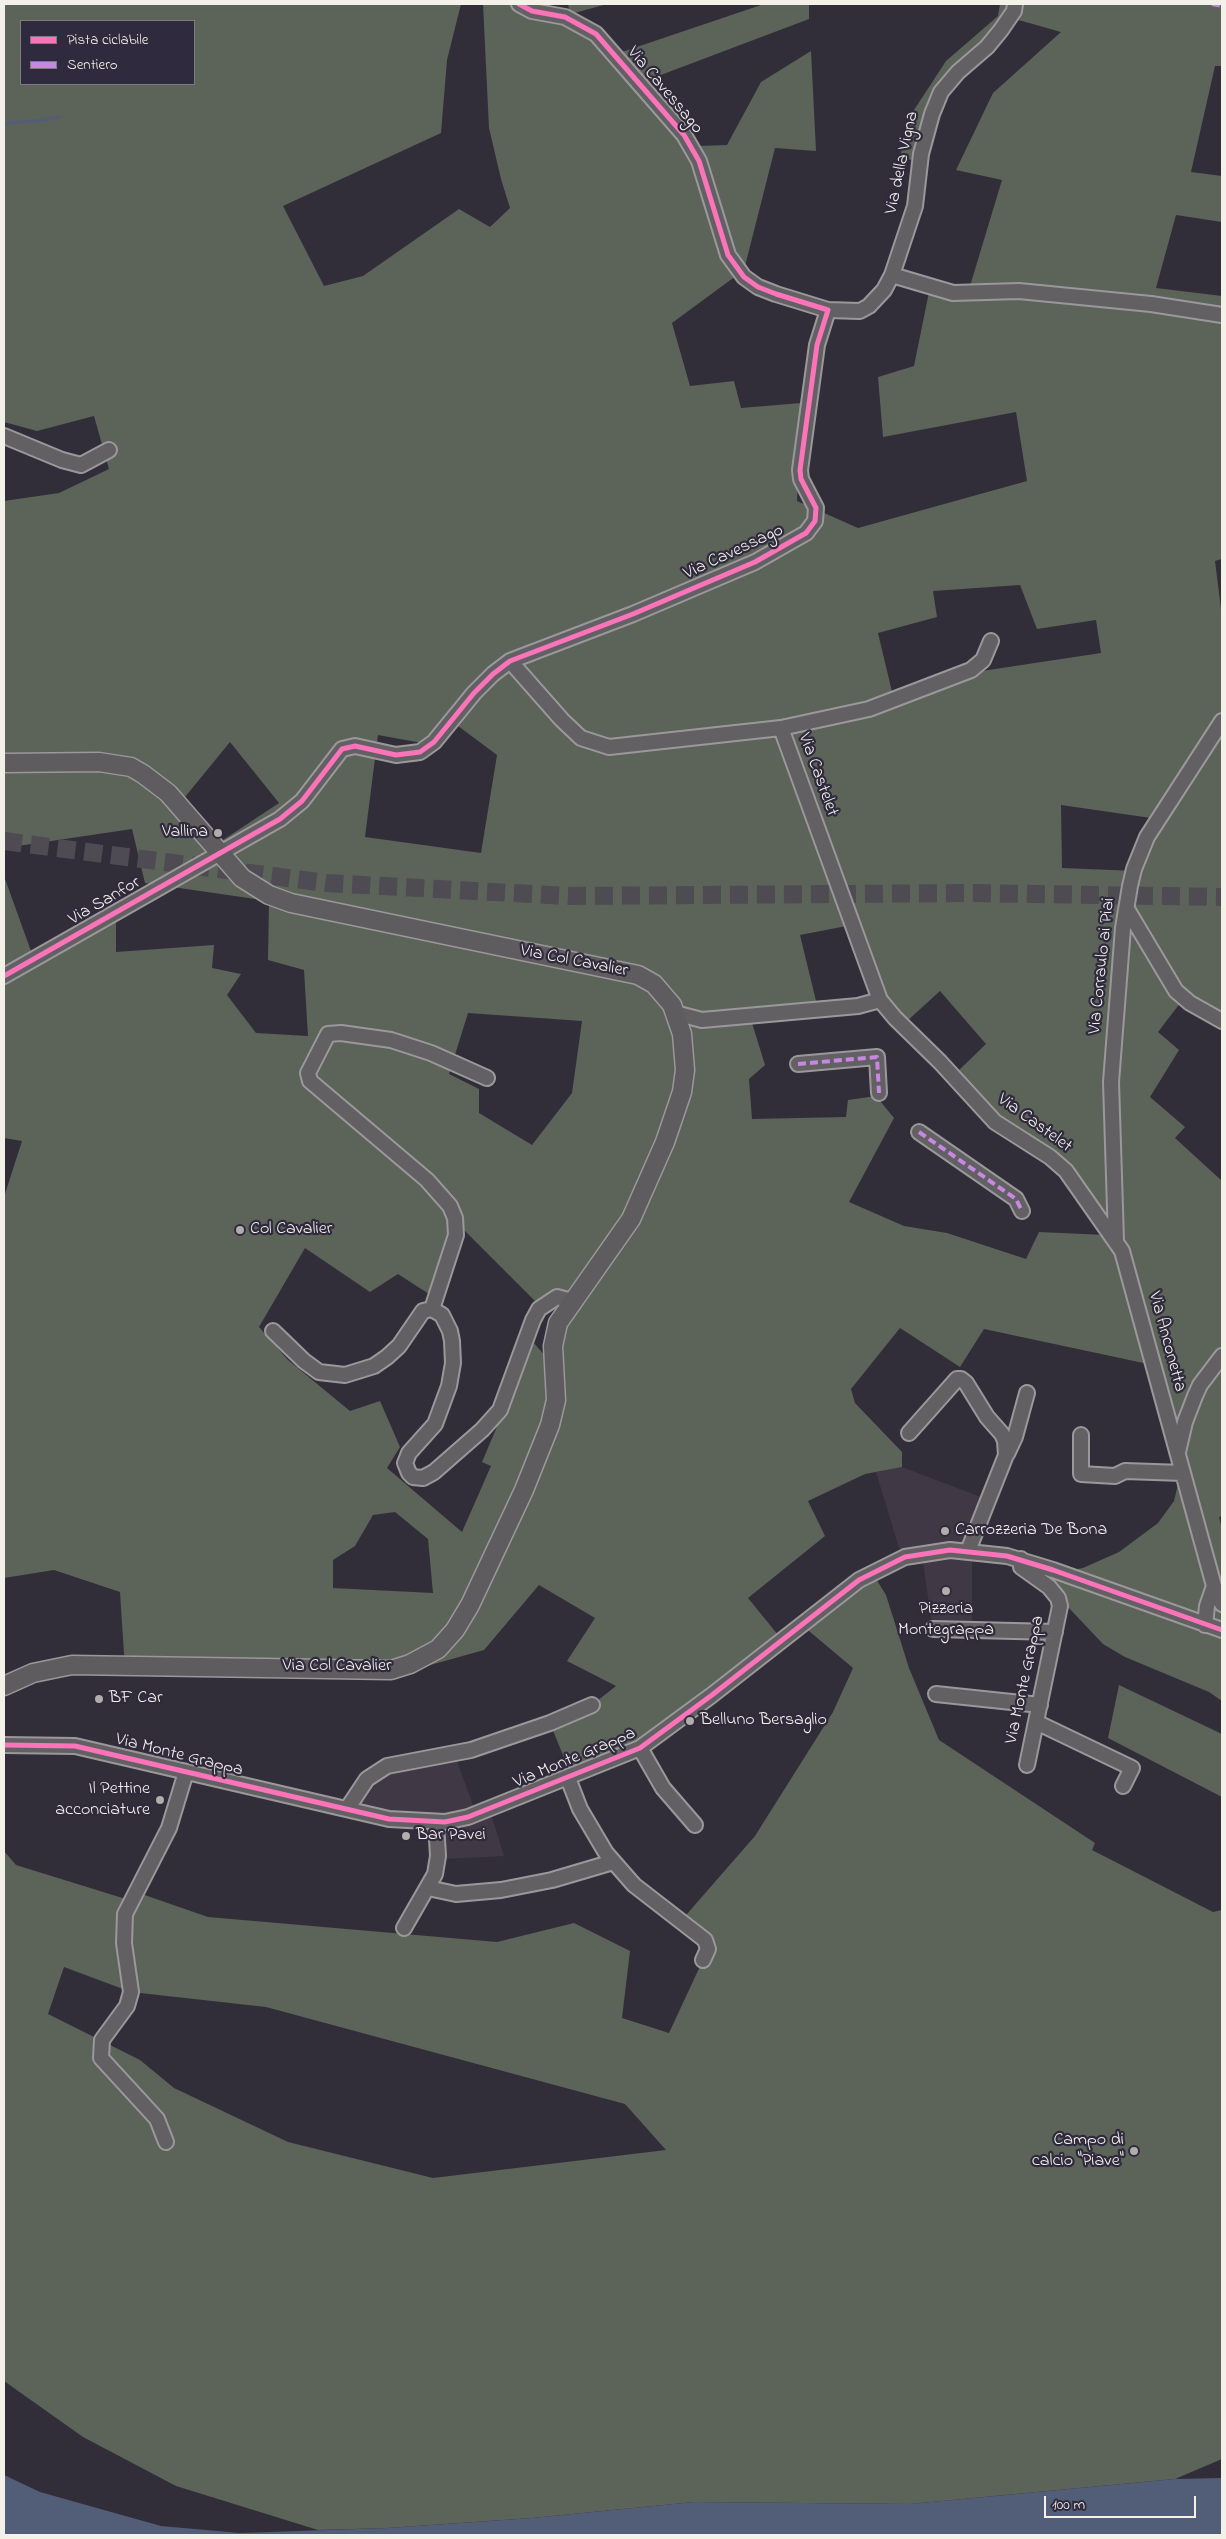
<!DOCTYPE html>
<html>
<head>
<meta charset="utf-8">
<style>
  body { margin:0 }
  #map { position:relative; width:1226px; height:2539px; overflow:hidden; background:#312e39; font-family:"Indie Flower",sans-serif }
  canvas { display:block }
  .frame { position:absolute; inset:0; border:5px solid #f4f1e8; pointer-events:none }
  .legend { position:absolute; left:20px; top:20px; width:175px; height:65px; box-sizing:border-box; background:#2f2a3d; border:1px solid #7e7a81; margin:0; padding:6px 9px; list-style:none; font-size:15px; color:#f4f1e8 }
  .legend li { display:flex; align-items:center; gap:10px; height:25px }
  .legend b { width:25px; border:1px solid #7e7a81 }
  .scale { position:absolute; left:1044px; top:2496px; width:152px; height:22px; box-sizing:border-box; border:2px solid #f4f1e8; border-top:0; padding-left:6px; font-size:15px; line-height:18px; white-space:nowrap; color:#f4f1e8; -webkit-text-stroke:4px #2f2a3d; paint-order:stroke }
</style>
</head>
<body>
<div id="map">
<canvas width="1226" height="2539"></canvas>
<div class="frame"></div>
<ul class="legend">
<li><b style="height:6px;background:#fb73b8"></b>Pista ciclabile</li>
<li><b style="height:6px;background:#c787e3"></b>Sentiero</li>
</ul>
<div class="scale">100 m</div>
</div>
<script>
const ctx = document.querySelector('canvas').getContext('2d');
ctx.lineJoin = 'round';
function fill(path, color) { ctx.fillStyle = color; ctx.fill(path, 'evenodd'); }
const poly = rows => new Path2D(rows.map(r => 'M' + r).join(''));
function trace(path, color, width, dash) { ctx.strokeStyle = color; ctx.lineWidth = width; ctx.lineCap = dash ? 'butt' : 'round'; ctx.setLineDash(dash || []); ctx.stroke(path); }
function label(font, color, halo, rows, align = 'center') {
  ctx.font = font + ' "Indie Flower",sans-serif'; ctx.lineWidth = 4.5; ctx.setLineDash([]); ctx.textBaseline = 'middle'; ctx.strokeStyle = halo; ctx.fillStyle = color; for (const [text, x, y, turn = 0] of rows) {
    ctx.save(); ctx.translate(x, y); ctx.rotate((+turn || 0) * Math.PI / 180); ctx.textAlign = isNaN(turn) ? turn : align; if (halo) ctx.strokeText(text, 0, 0); ctx.fillText(text, 0, 0); ctx.restore();
  }
}
fill(poly([
  [902,1467,986,1499,972,1554,972,1627,932,1625,922,1556,903,1561,876,1472],
  [454,1753,477,1816,490,1811,504,1856,445,1859,436,1852,434,1825,343,1810,372,1772]
]), '#403844');
fill(poly([
  [4,4,461,4,447,60,441,133,283,206,324,286,363,276,459,209,490,227,510,208,501,179,489,128,483,4,514,4,519,13,570,14,568,4,607,4,571,14,619,53,764,4,809,4,809,19,645,81,697,146,727,145,761,82,811,51,816,151,775,148,744,270,672,323,690,386,734,381,741,408,801,403,797,501,858,528,1027,481,1016,412,883,437,878,377,914,366,929,292,967,296,1002,180,956,170,993,93,1061,32,1015,19,955,70,915,160,899,159,914,110,946,61,998,16,1000,4,1222,4,1222,66,1215,66,1191,172,1222,176,1222,222,1176,215,1156,288,1222,296,1222,559,1215,561,1222,617,1222,1017,1181,1002,1158,1032,1179,1050,1150,1097,1185,1127,1175,1138,1222,1181,1222,1516,1219,1517,1222,1529,1222,1701,1209,1692,1125,1657,1103,1644,1049,1587,1061,1572,1083,1568,1119,1552,1158,1523,1174,1501,1180,1476,1148,1364,984,1329,960,1367,900,1328,851,1389,855,1403,902,1452,902,1467,865,1474,808,1501,825,1536,748,1598,783,1641,672,1730,573,1780,550,1723,592,1705,616,1686,567,1661,595,1618,539,1585,484,1650,409,1671,125,1669,120,1592,54,1570,4,1578,4,1197,22,1141,4,1138,4,876,32,954,116,910,116,952,214,945,212,968,241,974,227,995,256,1033,308,1036,304,970,268,960,269,901,145,883,132,829,4,848,4,501,59,493,109,469,94,416,37,431,4,422],
  [21,21,194,21,194,84,21,84],
  [1020,585,1037,629,1096,620,1101,653,982,671,893,696,878,633,937,617,933,591],
  [446,717,497,755,481,853,365,837,378,735,422,743],
  [230,742,279,803,220,842,185,797],
  [1061,805,1158,819,1136,871,1062,868],
  [857,924,884,997,906,1022,940,991,986,1044,956,1073,982,1103,1082,1189,1106,1235,1039,1232,1026,1259,947,1233,904,1226,849,1202,894,1118,876,1096,848,1100,846,1117,752,1119,749,1079,765,1065,748,1010,817,1005,800,935],
  [468,1013,582,1021,572,1093,532,1145,479,1113,479,1089,449,1074],
  [456,1222,546,1312,580,1299,546,1357,533,1342,482,1462,491,1466,462,1532,387,1468,400,1447,380,1401,350,1411,288,1360,259,1327,305,1248,370,1292,398,1274,429,1294],
  [395,1512,428,1539,433,1593,333,1588,333,1560,355,1546,373,1515],
  [873,1574,886,1595,909,1668,939,1740,1095,1843,1092,1850,1213,1912,1222,1910,1222,2459,1175,2479,910,2504,694,2502,532,2518,388,2528,318,2530,176,2486,83,2437,4,2381,4,1851,16,1865,129,1900,133,1891,208,1917,497,1942,574,1923,630,1951,622,2018,669,2033,708,1949,680,1922,755,1836,833,1712,853,1668,803,1626],
  [64,1967,131,1992,266,2007,625,2104,666,2150,433,2178,288,2142,174,2088,140,2060,48,2014],
  [1119,1685,1222,1734,1222,1797,1108,1738]
]), '#5c6359');
fill(poly([
  [4,2475,40,2492,161,2526,240,2533,388,2528,532,2518,694,2502,910,2504,1175,2479,1222,2478,1222,2535,4,2535]
]), '#525d78');
trace(poly([
  [4,123,38,121,59,117]
]), '#525d78', 3);
trace(poly([
  [4,841,326,883,568,896,975,893,1222,897]
]), '#4e4b53', 18, [18, 9]);
const minor = poly([
  [892,275,953,293,1019,291,1151,304,1222,315],
  [828,310,860,311,869,306,884,290,892,275,915,206,921,154,932,114,941,92,958,72,987,47,1001,30,1014,11,1015,4],
  [4,436,62,460,81,465,109,450],
  [510,661,562,720,581,738,609,747,781,728,869,709,971,670,983,660,991,641],
  [781,728,880,1000,895,1018,940,1062,995,1122,1050,1157,1066,1171,1122,1251,1214,1586,1222,1604],
  [1127,909,1176,991,1190,1003,1222,1021],
  [4,976,280,819,302,801,342,749,355,746,396,755,420,752,434,742,474,693,493,674,510,661,633,614,755,562,806,533,815,521,816,508,801,479,800,470,817,345,828,310,776,294,758,287,744,277,728,255,699,161,684,135,596,34,565,17,532,11,519,4],
  [675,1013,702,1020,858,1006,880,1000],
  [798,1064,877,1057,879,1093],
  [919,1132,1016,1199,1022,1211],
  [1116,1240,1111,1082,1123,928,1130,886,1134,869,1147,837,1222,721],
  [432,1309,456,1235,455,1218,450,1206,427,1180,310,1081,308,1073,328,1034,341,1033,391,1040,431,1053,487,1078],
  [273,1331,304,1361,319,1372,345,1375,374,1366,387,1357,399,1346,423,1311,432,1309,442,1315,450,1331,452,1341,453,1363,449,1386,435,1424,409,1453,405,1463,409,1473,413,1477,423,1478,434,1472,482,1430,500,1410,533,1320,539,1309,557,1297,572,1301],
  [909,1433,957,1379,961,1379,966,1383,987,1417,1002,1434,1005,1441,1006,1455,968,1551],
  [1081,1435,1081,1474,1115,1476,1125,1471,1183,1473],
  [1178,1452,1185,1422,1195,1396,1200,1385,1222,1356],
  [1007,1454,1015,1437,1027,1393],
  [1021,1559,1021,1567,1049,1587,1058,1598,1060,1606,1027,1765],
  [1205,1625,1207,1606,1214,1586],
  [933,1629,1055,1632],
  [936,1694,1040,1705],
  [1036,1722,1132,1768,1123,1786],
  [4,1745,75,1746,389,1819,445,1822,468,1817,640,1748,712,1695,859,1580,905,1557,950,1550,1007,1556,1053,1570,1222,1630],
  [640,1748,663,1788,695,1825],
  [568,1778,580,1809,606,1853,634,1885,705,1940,708,1949,703,1960],
  [347,1809,367,1779,387,1766,471,1750,550,1723,592,1705],
  [428,1888,456,1894,501,1890,552,1880,613,1862],
  [404,1928,435,1874,438,1856,436,1823],
  [166,2142,157,2119,101,2058,102,2040,127,2006,131,1992,124,1943,125,1914,169,1828,186,1772]
]);
const major = poly([
  [4,763,99,762,131,767,143,774,168,793,242,878,269,895,291,903,638,975,654,984,672,1005,682,1034,685,1070,682,1092,665,1142,631,1219,558,1323,553,1346,556,1400,550,1425,524,1490,470,1605,455,1630,438,1649,410,1664,391,1670,72,1665,33,1673,4,1686]
]);
trace(minor, '#9a989b', 18);
trace(major, '#9a989b', 21);
trace(minor, '#626063', 14);
trace(major, '#5f5c5f', 18);
trace(poly([
  [1212,4,1222,6],
  [798,1064,877,1057,879,1093],
  [919,1132,1016,1199,1022,1211]
]), '#c787e3', 4, [8, 4]);
trace(poly([
  [4,976,280,819,302,801,342,749,355,746,396,755,420,752,434,742,474,693,493,674,510,661,633,614,755,562,806,533,815,521,816,508,801,479,800,470,817,345,828,310,776,294,758,287,744,277,728,255,699,161,684,135,596,34,565,17,532,11,519,4],
  [4,1745,75,1746,389,1819,445,1822,468,1817,640,1748,712,1695,859,1580,905,1557,950,1550,1007,1556,1053,1570,1222,1630]
]), '#fb73b8', 5);
for (const [x, y, r, color] of [
  [218,833,5,"#b0adab"],
  [240,1230,5,"#b0adab"],
  [945,1531,5,"#b0adab"],
  [946,1591,5,"#b0adab"],
  [99,1699,5,"#b0adab"],
  [690,1721,5,"#b0adab"],
  [160,1800,5,"#b0adab"],
  [406,1836,5,"#b0adab"],
  [1134,2151,5,"#b0adab"]
]) { const dot = new Path2D(); dot.arc(x, y, r, 0, 2 * Math.PI); ctx.fillStyle = color; ctx.fill(dot); trace(dot, '#2f2a3d', 2); }
label('18px', '#f4f1e8', '#2f2a3d', [
  ["Via Cavessago",664,91,50],
  ["Via della Vigna",903,163,-78],
  ["Via Cavessago",734,553,-25],
  ["Via Castelet",817,775,70],
  ["Via Sanfor",105,902,-30],
  ["Via Col Cavalier",574,962,11],
  ["Via Corraulo ai Piai",1103,966,-84],
  ["Via Castelet",1034,1124,36],
  ["Via Anconetta",1166,1342,75],
  ["Via Col Cavalier",337,1667],
  ["Via Monte Grappa",1026,1680,-78],
  ["Via Monte Grappa",179,1756,14],
  ["Via Monte Grappa",575,1759,-23]
]);
label('18px', '#f4f1e8', '#2f2a3d', [
  ["Vallina",208,833,"right"],
  ["Col Cavalier",250,1230],
  ["Carrozzeria De Bona",955,1531],
  ["Pizzeria",946,1610,"center"],
  ["Montegrappa",946,1631,"center"],
  ["BF Car",109,1699],
  ["Belluno Bersaglio",700,1721],
  ["Il Pettine",150,1790,"right"],
  ["acconciature",150,1811,"right"],
  ["Bar Pavei",416,1836],
  ["Campo di",1124,2141,"right"],
  ["calcio \"Piave\"",1124,2162,"right"]
], 'left');
</script>
</body>
</html>
